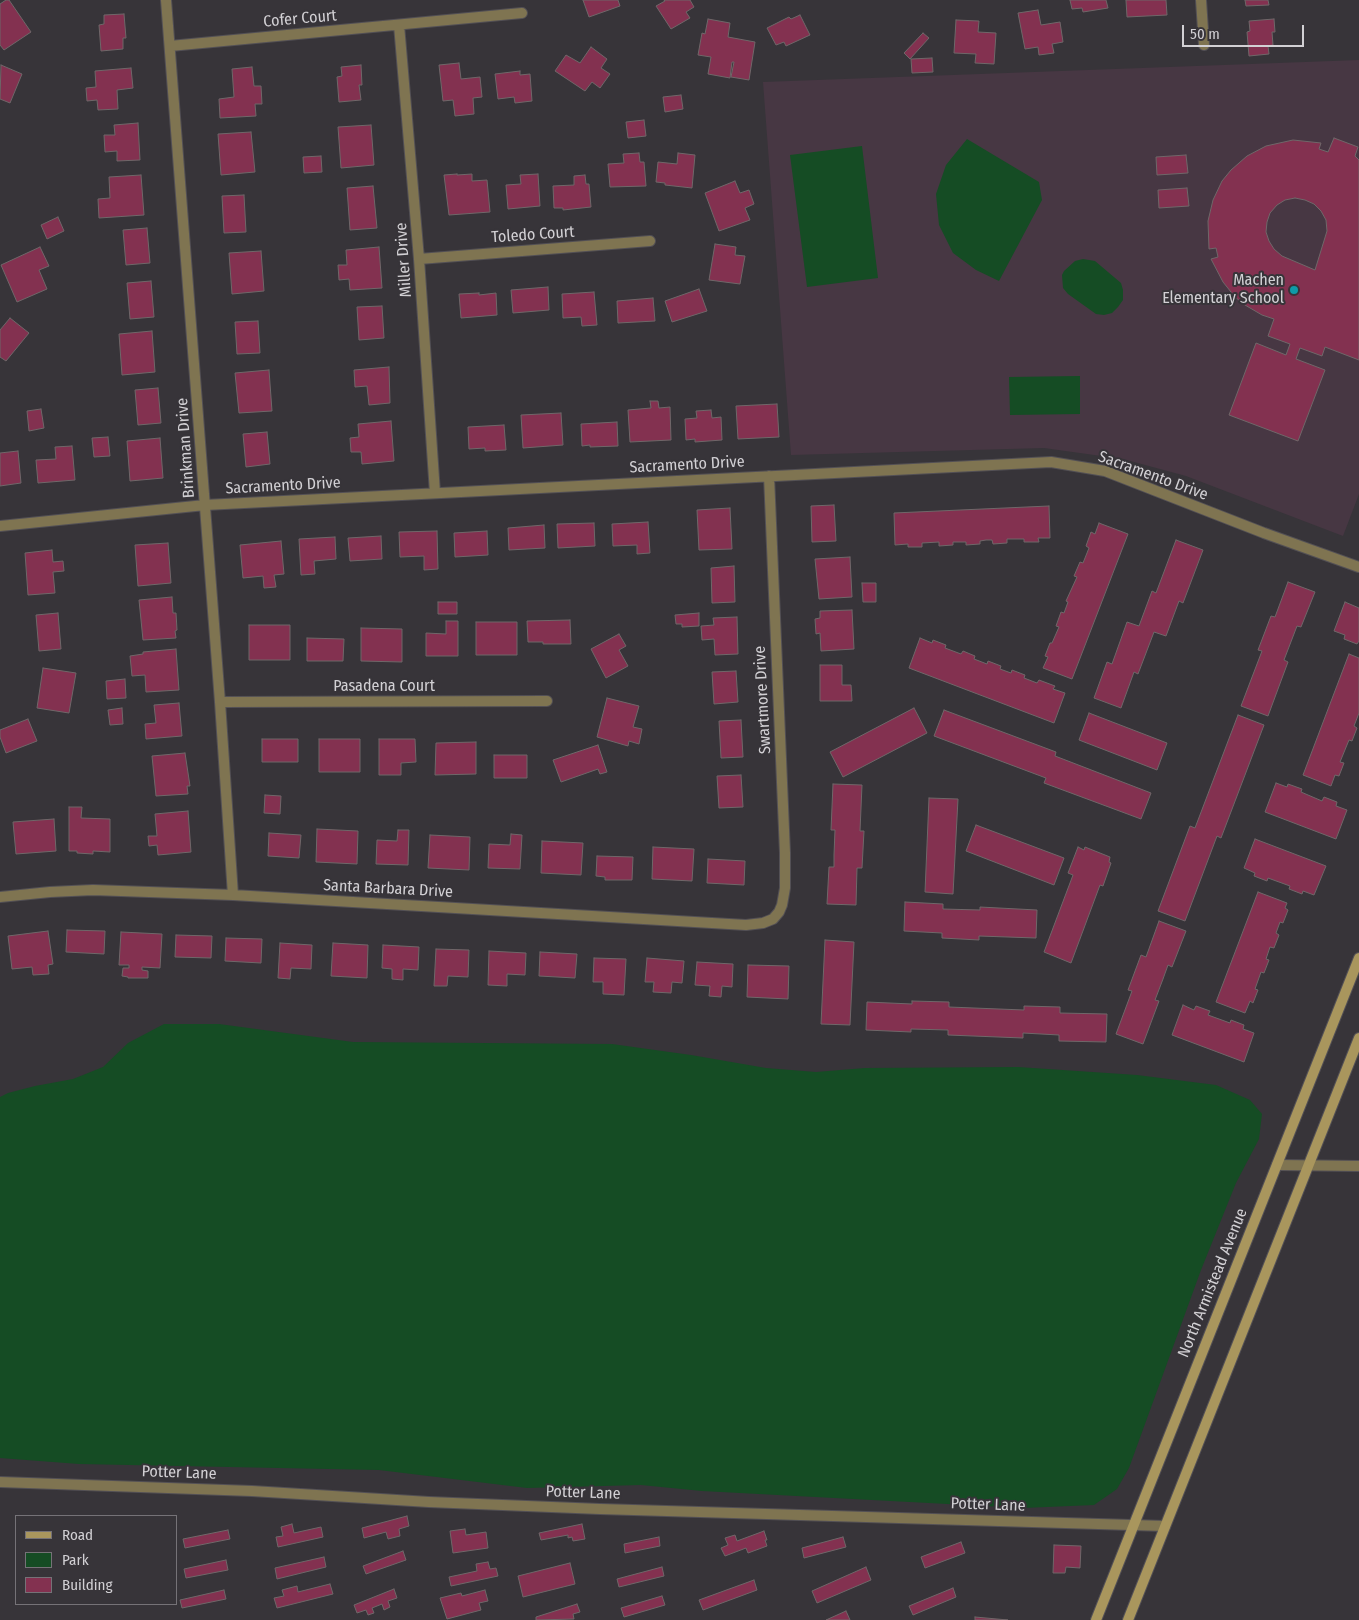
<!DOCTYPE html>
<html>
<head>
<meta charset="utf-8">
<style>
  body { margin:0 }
  #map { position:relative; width:1359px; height:1620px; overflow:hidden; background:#373439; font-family:"Fira Sans Condensed",sans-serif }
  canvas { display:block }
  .legend { position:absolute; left:15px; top:1515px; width:162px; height:90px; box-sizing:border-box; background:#373439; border:1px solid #757277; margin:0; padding:6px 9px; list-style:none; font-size:15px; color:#d2d0d4 }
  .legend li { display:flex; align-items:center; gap:10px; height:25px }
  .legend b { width:25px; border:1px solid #757277 }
  .scale { position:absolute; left:1182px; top:25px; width:122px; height:22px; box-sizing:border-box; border:2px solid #d2d0d4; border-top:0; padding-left:6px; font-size:15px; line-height:18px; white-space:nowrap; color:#d2d0d4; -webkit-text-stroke:4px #373439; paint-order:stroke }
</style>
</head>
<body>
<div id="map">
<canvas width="1359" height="1620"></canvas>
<ul class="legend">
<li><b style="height:6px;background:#a9965d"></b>Road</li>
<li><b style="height:14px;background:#154c24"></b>Park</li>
<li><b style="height:14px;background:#833150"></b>Building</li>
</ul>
<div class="scale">50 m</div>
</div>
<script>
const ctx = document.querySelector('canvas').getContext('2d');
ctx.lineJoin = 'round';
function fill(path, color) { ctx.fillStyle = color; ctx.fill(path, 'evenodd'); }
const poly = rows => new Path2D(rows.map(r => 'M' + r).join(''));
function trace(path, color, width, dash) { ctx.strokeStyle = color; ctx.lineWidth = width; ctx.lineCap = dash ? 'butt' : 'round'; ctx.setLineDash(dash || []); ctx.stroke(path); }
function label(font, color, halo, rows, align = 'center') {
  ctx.font = font + ' "Fira Sans Condensed",sans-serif'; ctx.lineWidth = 4; ctx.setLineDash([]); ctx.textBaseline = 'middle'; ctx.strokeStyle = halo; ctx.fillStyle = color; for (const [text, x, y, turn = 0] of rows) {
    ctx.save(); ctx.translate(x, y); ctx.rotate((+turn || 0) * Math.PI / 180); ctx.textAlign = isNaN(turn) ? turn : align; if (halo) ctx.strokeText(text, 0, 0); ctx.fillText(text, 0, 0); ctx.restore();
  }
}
fill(poly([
  [1359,60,1359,494,1343,536,1186,476,1123,459,1044,448,791,455,763,82]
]), '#473743');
fill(poly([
  [967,139,1039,182,1042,200,999,281,976,270,953,253,939,225,936,194,946,165],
  [862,146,878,278,807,287,790,155],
  [1083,259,1095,261,1121,283,1123,290,1123,300,1118,307,1112,313,1104,315,1096,314,1068,294,1063,288,1062,275,1064,271,1075,261],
  [1080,376,1080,414,1010,415,1009,377],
  [164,1024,219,1024,353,1042,612,1044,691,1055,766,1068,816,1072,865,1068,1018,1067,1137,1075,1216,1085,1250,1100,1262,1114,1259,1139,1236,1183,1201,1270,1129,1468,1117,1489,1094,1505,1023,1508,702,1491,641,1485,527,1488,379,1470,79,1464,0,1458,0,1097,8,1093,35,1086,73,1079,103,1067,128,1043]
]), '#154c24');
const building = poly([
  [6,0,9,0,31,32,4,50,0,45,0,4,6,0],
  [583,0,618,0,620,6,589,17,583,0],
  [664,0,690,0,694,7,686,12,690,18,671,29,656,6,665,1,664,0],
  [1070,0,1106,0,1108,8,1083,12,1082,8,1072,9,1070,0],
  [1126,0,1166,0,1167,15,1127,17,1126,0],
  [1245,0,1268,0,1269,5,1246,6,1245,0],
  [1038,10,1041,25,1060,22,1063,42,1052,44,1054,53,1039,55,1038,47,1025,49,1018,13,1038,10],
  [124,14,126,38,123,38,123,49,101,51,99,25,104,24,104,15,124,14],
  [800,15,810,35,786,46,784,42,776,45,767,28,789,17,791,19,800,15],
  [708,19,730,23,728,37,755,42,749,80,731,77,734,62,732,62,730,78,708,74,711,57,698,55,702,33,705,34,708,19],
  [1274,19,1275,32,1272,32,1273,45,1268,46,1269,54,1249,56,1247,32,1250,31,1249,21,1274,19],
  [956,20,979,21,978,32,996,33,994,64,975,63,976,54,954,53,956,20],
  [923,33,929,38,910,59,904,53,923,33],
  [591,47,607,59,601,68,610,74,600,88,592,82,585,91,555,71,566,55,580,63,591,47],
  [932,58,933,72,912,73,911,59,932,58],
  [459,63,461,79,480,77,482,97,473,98,474,114,455,116,453,100,443,101,439,65,459,63],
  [1,65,22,74,10,103,0,99,1,65],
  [361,65,362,85,359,85,361,100,339,102,337,77,342,76,341,67,361,65],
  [252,67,254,86,261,86,262,104,255,104,256,116,220,118,219,99,234,97,232,69,252,67],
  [131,68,133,88,117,90,118,109,98,110,97,100,87,101,86,88,96,87,95,71,131,68],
  [520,71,520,75,530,74,532,101,515,103,514,97,498,99,495,74,520,71],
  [681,95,683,109,665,112,663,97,681,95],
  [644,120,646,136,628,138,626,122,644,120],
  [138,123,140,160,117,161,117,151,105,152,104,135,115,135,114,125,138,123],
  [371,125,374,165,341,168,338,127,371,125],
  [251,132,255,172,221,175,218,134,251,132],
  [1334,138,1358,147,1355,156,1359,160,1359,360,1325,347,1322,356,1300,348,1296,359,1325,370,1298,441,1229,415,1256,343,1286,355,1290,344,1268,336,1274,319,1262,315,1245,305,1235,297,1223,282,1211,259,1218,257,1216,248,1209,249,1208,221,1213,200,1222,181,1231,170,1247,156,1266,146,1293,140,1321,143,1319,149,1328,152,1334,138],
  [1295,198,1305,200,1314,204,1321,211,1326,220,1327,231,1315,270,1282,256,1274,249,1269,241,1266,232,1267,222,1270,213,1277,205,1285,200,1295,198],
  [639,153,640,162,644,162,646,186,610,187,608,164,624,163,623,154,639,153],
  [678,153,695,155,692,188,665,185,665,183,656,182,658,162,677,164,678,153],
  [1186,155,1188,173,1157,175,1156,157,1186,155],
  [321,156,322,172,304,173,303,157,321,156],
  [457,174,457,175,472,174,472,181,487,180,490,212,449,215,444,175,457,174],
  [538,174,540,206,508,209,506,185,521,184,520,175,538,174],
  [141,175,144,215,99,218,98,199,110,198,109,177,141,175],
  [585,175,586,184,589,184,591,207,563,210,563,208,554,208,553,186,574,185,574,176,585,175],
  [735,181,740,193,749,190,754,204,745,208,750,220,719,231,705,193,735,181],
  [373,186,377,228,350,230,347,188,373,186],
  [1187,188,1189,206,1159,208,1158,190,1187,188],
  [244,195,246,232,224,233,222,196,244,195],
  [58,217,64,231,47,239,41,225,58,217],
  [147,228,150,263,126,265,123,230,147,228],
  [715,244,736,247,735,255,745,256,740,284,709,280,715,244],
  [40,247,49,266,39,270,47,289,17,302,1,265,40,247],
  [379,247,382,288,350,290,349,279,339,280,338,265,347,265,346,250,379,247],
  [261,251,264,291,232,294,229,253,261,251],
  [151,281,154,317,130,319,127,283,151,281],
  [548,287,549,310,513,313,511,290,548,287],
  [699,289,707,311,672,322,665,301,699,289],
  [594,292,597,325,582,326,581,317,563,318,562,294,594,292],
  [479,293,479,295,496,293,497,315,461,318,459,294,479,293],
  [653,298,655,321,618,323,617,301,653,298],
  [382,306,384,338,359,340,357,307,382,306],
  [10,318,29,333,6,361,0,357,0,330,10,318],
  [258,321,260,353,237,354,235,322,258,321],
  [152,331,155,372,122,375,119,334,152,331],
  [389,367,390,403,369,405,367,386,355,387,354,370,389,367],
  [269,370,272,411,239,413,235,373,269,370],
  [158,388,161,423,138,425,135,390,158,388],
  [650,401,658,401,659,408,670,407,671,440,630,442,628,410,651,408,650,401],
  [777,404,779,437,738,439,736,406,777,404],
  [41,409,44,428,29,431,27,411,41,409],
  [711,410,712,418,721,417,722,440,695,442,695,439,686,440,685,419,697,418,696,411,711,410],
  [561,413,563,445,523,448,521,415,561,413],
  [391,421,394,461,362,464,361,452,351,452,350,438,359,437,358,424,391,421],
  [617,422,618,446,590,447,590,445,582,446,581,424,617,422],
  [504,425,506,450,485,451,485,448,469,449,468,427,504,425],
  [267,432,270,464,246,467,243,434,267,432],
  [108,437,110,456,94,457,92,438,108,437],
  [160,438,163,478,130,481,127,441,160,438],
  [72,446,75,480,38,483,36,460,56,459,55,447,72,446],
  [18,451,21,483,0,486,0,453,18,451],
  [834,505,836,541,812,542,811,506,834,505],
  [1049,506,1050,538,1038,538,1039,542,1024,542,1024,539,1007,539,1007,543,993,544,992,540,986,540,980,541,980,544,966,545,966,542,953,542,953,545,939,546,939,542,922,543,922,547,908,547,908,544,895,545,894,513,1049,506],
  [730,508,732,549,699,550,697,510,730,508],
  [648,522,650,553,637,554,637,545,613,546,612,524,648,522],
  [594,523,595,546,558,548,557,524,594,523],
  [1099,523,1128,534,1072,679,1043,668,1048,657,1045,656,1050,643,1052,643,1059,627,1056,626,1061,612,1064,613,1068,602,1066,601,1077,577,1074,576,1080,562,1083,563,1089,548,1086,546,1091,532,1095,534,1099,523],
  [544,525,545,548,509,550,508,528,544,525],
  [437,531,438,569,424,570,424,556,400,557,399,532,437,531],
  [487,531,488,555,455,557,454,533,487,531],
  [381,536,382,559,350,561,348,538,381,536],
  [335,537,336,559,314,561,315,574,301,575,299,539,335,537],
  [1176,540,1203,550,1183,603,1179,601,1166,636,1154,632,1138,674,1134,672,1121,708,1094,698,1107,662,1112,664,1127,622,1139,626,1152,591,1156,593,1176,540],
  [281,541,284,574,274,575,276,587,264,588,263,576,243,578,240,545,281,541],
  [168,543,171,583,138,586,135,545,168,543],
  [52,550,53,562,63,561,64,571,53,572,55,593,28,595,25,553,52,550],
  [850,557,852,597,819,599,815,559,850,557],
  [734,566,735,602,712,603,711,568,734,566],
  [1288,582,1315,592,1301,627,1297,626,1284,660,1288,662,1268,716,1241,706,1262,651,1258,650,1271,616,1275,617,1288,582],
  [862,583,876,583,876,602,863,602,862,583],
  [172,597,173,613,176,613,177,630,175,631,176,638,143,640,139,600,172,597],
  [438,602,457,602,457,614,438,614,438,602],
  [1345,602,1359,608,1359,641,1357,644,1344,639,1345,635,1334,631,1345,602],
  [852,610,854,649,821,651,820,633,816,634,815,619,820,618,820,611,852,610],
  [58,613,61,649,39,651,36,615,58,613],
  [699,613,699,626,682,627,682,624,676,624,675,615,699,613],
  [737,617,738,654,715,655,714,639,702,640,701,626,714,625,713,618,737,617],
  [570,620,571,644,543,644,543,642,528,642,527,621,570,620],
  [446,621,458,621,458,656,426,656,426,633,446,634,446,621],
  [476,622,517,622,517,655,476,655,476,622],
  [249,625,290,625,290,660,249,660,249,625],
  [361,628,402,629,402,662,361,661,361,628],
  [619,634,626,646,619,650,628,666,606,678,591,649,619,634],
  [307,638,344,639,343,661,307,661,307,638],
  [920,638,932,643,933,640,946,645,945,648,961,654,963,651,975,656,974,659,987,664,988,661,1001,666,1000,669,1011,673,1012,670,1025,675,1024,678,1037,683,1039,680,1055,686,1053,689,1065,693,1054,723,909,668,920,638],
  [176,649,179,690,146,692,145,675,132,676,130,656,143,654,143,652,176,649],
  [1349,654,1359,658,1359,713,1354,726,1357,728,1352,741,1349,740,1340,762,1344,763,1339,776,1335,775,1331,786,1303,775,1349,654],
  [820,665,842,665,842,685,851,685,852,701,820,701,820,665],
  [43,668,76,673,69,713,37,708,43,668],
  [736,671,738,702,714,704,712,672,736,671],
  [125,679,126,698,107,699,106,681,125,679],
  [607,698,639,706,633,727,642,729,639,744,629,741,628,746,597,737,607,698],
  [179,703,182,736,146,739,145,724,156,723,154,705,179,703],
  [122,708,123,724,110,725,108,710,122,708],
  [914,708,927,733,843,777,830,752,914,708],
  [944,710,1056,752,1055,756,1151,793,1141,819,1044,783,1046,778,934,736,944,710],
  [1089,713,1167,743,1157,770,1079,740,1089,713],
  [1238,715,1264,725,1221,838,1217,836,1185,921,1158,911,1190,826,1195,828,1238,715],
  [28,719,37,741,6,753,0,737,0,730,28,719],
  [741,720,743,757,721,758,719,721,741,720],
  [262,739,298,739,298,762,262,762,262,739],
  [319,739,360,739,360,772,319,772,319,739],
  [379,739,415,739,416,762,401,763,401,775,379,775,379,739],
  [476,742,476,774,435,775,436,743,476,742],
  [598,745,607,772,600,774,598,769,561,782,553,760,598,745],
  [185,753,190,786,187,786,188,794,156,796,152,756,185,753],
  [494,755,527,755,527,778,494,778,494,755],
  [741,775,743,807,719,808,717,776,741,775],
  [1276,783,1287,787,1288,784,1302,789,1301,792,1322,801,1324,797,1337,802,1336,806,1347,810,1336,839,1265,812,1276,783],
  [833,784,862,785,860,831,864,831,862,868,857,868,856,905,827,904,829,867,834,867,834,855,835,830,831,830,833,784],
  [265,795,281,796,280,814,264,813,265,795],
  [929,798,958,799,953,894,925,892,929,798],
  [69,807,82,807,81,818,110,819,110,852,93,851,93,854,77,853,77,851,69,851,69,807],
  [188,811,191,852,158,855,157,845,149,846,148,836,157,836,155,814,188,811],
  [54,819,56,851,16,854,13,822,54,819],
  [976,825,1064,858,1054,885,966,851,976,825],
  [317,829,358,831,357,864,316,862,317,829],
  [398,830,409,830,408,865,376,864,377,840,397,841,398,830],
  [269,833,301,835,299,858,268,856,269,833],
  [511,834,522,835,520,869,488,868,489,844,510,845,511,834],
  [430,835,470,837,469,870,428,868,430,835],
  [1255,839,1326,866,1314,895,1303,891,1302,894,1289,889,1290,886,1268,878,1267,881,1254,876,1255,873,1244,868,1255,839],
  [542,841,583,843,581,875,541,873,542,841],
  [653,847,694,849,692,881,652,879,653,847],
  [1078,847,1084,850,1085,847,1110,857,1109,862,1111,863,1103,886,1100,885,1071,963,1044,952,1073,875,1068,873,1078,847],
  [597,856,633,857,632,880,605,880,605,877,596,876,597,856],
  [708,859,745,861,744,885,707,883,708,859],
  [1258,892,1287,903,1285,908,1288,910,1283,923,1280,922,1276,933,1279,935,1274,948,1270,947,1266,959,1269,960,1264,973,1261,972,1255,989,1258,990,1253,1003,1250,1001,1245,1013,1216,1002,1258,892],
  [905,902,943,904,943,909,980,910,980,907,1037,910,1036,938,979,936,979,940,942,938,942,933,904,931,905,902],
  [1159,921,1186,931,1172,967,1168,965,1163,979,1155,1000,1159,1001,1143,1044,1116,1034,1132,991,1128,990,1141,955,1146,957,1159,921],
  [67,930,105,931,104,954,66,952,67,930],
  [48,931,53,964,48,965,49,974,33,975,32,967,12,969,8,936,48,931],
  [121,932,162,934,160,968,142,967,142,970,148,971,148,978,128,978,128,977,122,976,123,968,129,968,129,965,119,965,121,932],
  [176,935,212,936,211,958,175,957,176,935],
  [226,938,262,939,261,963,225,961,226,938],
  [825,940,854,942,850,1025,821,1024,825,940],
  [280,943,312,945,311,969,291,968,290,979,278,978,280,943],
  [333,943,368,945,367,978,331,976,333,943],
  [383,945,419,947,418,970,403,969,403,980,392,979,392,969,382,968,383,945],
  [436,949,469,950,468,977,448,976,447,986,434,986,436,949],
  [489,951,526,953,525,975,507,974,507,986,488,985,489,951],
  [540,952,577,954,575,978,539,976,540,952],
  [594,958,626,959,624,995,603,994,603,982,593,982,594,958],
  [647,958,684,961,682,983,672,982,671,993,653,992,654,982,645,982,647,958],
  [697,962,733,964,732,987,722,986,721,997,709,996,710,986,695,985,697,962],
  [748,965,789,966,788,999,747,997,748,965],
  [912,1001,949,1002,949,1007,1024,1010,1024,1006,1060,1007,1060,1013,1107,1014,1106,1042,1059,1041,1059,1035,1023,1033,1023,1038,948,1035,948,1030,911,1029,911,1032,866,1030,867,1002,912,1004,912,1001],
  [1183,1005,1194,1010,1196,1006,1210,1011,1208,1015,1230,1023,1231,1020,1244,1025,1243,1029,1254,1033,1244,1062,1172,1035,1183,1005],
  [407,1516,409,1526,399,1529,400,1536,388,1539,386,1532,364,1538,362,1528,407,1516],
  [292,1524,294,1533,321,1527,323,1537,278,1547,276,1537,283,1536,281,1527,292,1524],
  [582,1524,585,1539,573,1541,572,1537,568,1538,568,1535,541,1540,539,1533,582,1524],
  [465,1529,466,1535,486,1532,488,1548,453,1553,450,1531,465,1529],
  [228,1530,230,1539,185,1548,183,1539,228,1530],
  [764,1531,767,1540,765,1540,767,1546,748,1553,746,1548,725,1556,721,1548,728,1545,725,1538,735,1535,737,1541,764,1531],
  [659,1537,660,1546,625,1553,624,1544,659,1537],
  [843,1537,846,1547,804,1558,802,1548,843,1537],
  [961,1542,965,1553,925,1568,921,1557,961,1542],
  [1054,1545,1081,1546,1080,1568,1066,1567,1065,1573,1053,1573,1054,1545],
  [403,1551,406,1560,366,1574,363,1566,403,1551],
  [324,1557,326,1567,277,1579,275,1568,324,1557],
  [226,1560,228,1570,186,1578,184,1569,226,1560],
  [488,1562,490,1569,496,1568,498,1576,451,1586,449,1577,477,1571,476,1564,488,1562],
  [570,1563,575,1584,523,1597,518,1576,570,1563],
  [662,1567,664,1576,619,1587,617,1579,662,1567],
  [866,1567,871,1580,817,1603,812,1591,866,1567],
  [754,1580,757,1590,703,1610,699,1600,754,1580],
  [330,1584,333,1594,277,1608,274,1598,284,1596,282,1590,297,1586,298,1592,330,1584],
  [953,1588,956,1597,913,1615,909,1606,953,1588],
  [394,1589,397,1598,388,1601,390,1607,384,1610,382,1604,372,1608,374,1613,368,1615,366,1610,357,1613,354,1605,394,1589],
  [224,1590,226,1599,182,1608,180,1600,224,1590],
  [485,1590,488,1601,479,1603,481,1610,447,1619,440,1598,461,1593,462,1596,485,1590],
  [662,1596,665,1605,624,1617,621,1608,662,1596],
  [577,1604,580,1612,573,1614,574,1619,536,1620,536,1617,577,1604],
  [846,1611,850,1620,826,1620,846,1611],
  [975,1617,1008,1620,975,1620,975,1617]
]);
fill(building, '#833150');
trace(building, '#6f6769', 1);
const street = poly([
  [166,0,220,702,233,895],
  [1201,0,1204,45],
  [399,25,419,259,435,493],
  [170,46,522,13],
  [419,259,650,241],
  [0,526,205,505,1051,462,1105,471,1264,533,1359,567],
  [220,702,547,701],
  [0,897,50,892,93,890,233,895,746,925,763,923,773,919,779,912,782,905,785,888,785,853,769,476],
  [1277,1165,1359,1166],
  [0,1482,252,1491,429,1502,600,1509,1165,1526]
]);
const secondary = poly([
  [1096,1620,1359,958],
  [1128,1620,1359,1038]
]);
trace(street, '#535055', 12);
trace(secondary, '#535055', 12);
trace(street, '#7f7451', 10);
trace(secondary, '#a9965d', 10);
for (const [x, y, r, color] of [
  [1294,290,5,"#0f9aa8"]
]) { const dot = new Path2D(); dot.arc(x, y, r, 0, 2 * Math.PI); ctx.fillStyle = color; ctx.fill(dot); trace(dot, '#373439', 2); }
label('16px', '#d2d0d4', '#373439', [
  ["Cofer Court",300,19,-5],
  ["Toledo Court",533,235,-4],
  ["Miller Drive",404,260,-94],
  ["Brinkman Drive",186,448,-94],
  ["Sacramento Drive",687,465,-3],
  ["Sacramento Drive",1153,476,20],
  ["Sacramento Drive",283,486,-3],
  ["Pasadena Court",384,687],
  ["Swartmore Drive",763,700,-93],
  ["Santa Barbara Drive",388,889,3],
  ["North Armistead Avenue",1213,1283,-68],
  ["Potter Lane",179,1473,2],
  ["Potter Lane",583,1493,2],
  ["Potter Lane",988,1505,2]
]);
label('16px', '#d2d0d4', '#373439', [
  ["Machen",1284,281],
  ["Elementary School",1284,299]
], 'right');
</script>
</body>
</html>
